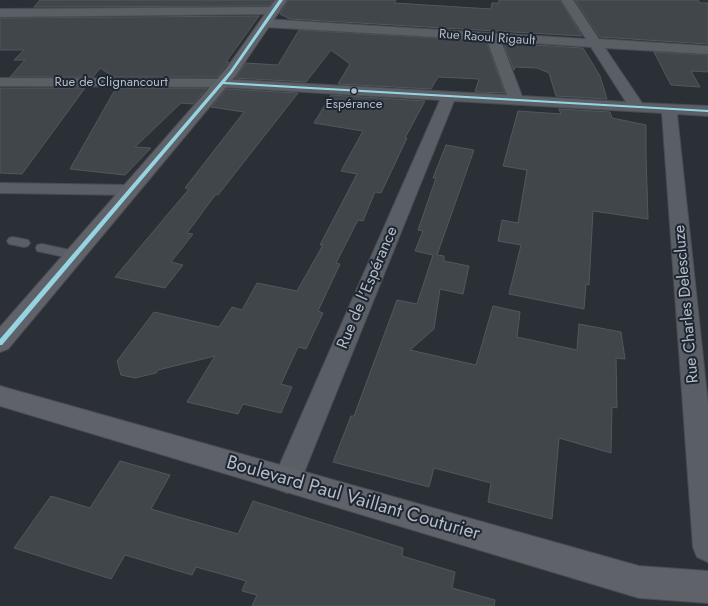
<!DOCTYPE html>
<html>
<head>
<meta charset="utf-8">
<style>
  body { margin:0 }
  canvas { display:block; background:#2a3036 }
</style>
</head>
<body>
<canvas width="708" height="606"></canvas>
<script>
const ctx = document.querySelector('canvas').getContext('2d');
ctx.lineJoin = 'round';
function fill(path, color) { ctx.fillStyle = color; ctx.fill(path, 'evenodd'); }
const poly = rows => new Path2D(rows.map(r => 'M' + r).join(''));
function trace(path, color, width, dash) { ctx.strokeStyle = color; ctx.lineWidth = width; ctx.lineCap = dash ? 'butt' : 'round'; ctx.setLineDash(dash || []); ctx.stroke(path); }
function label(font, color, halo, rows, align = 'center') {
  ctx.font = font + ' Jost,sans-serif'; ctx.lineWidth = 4; ctx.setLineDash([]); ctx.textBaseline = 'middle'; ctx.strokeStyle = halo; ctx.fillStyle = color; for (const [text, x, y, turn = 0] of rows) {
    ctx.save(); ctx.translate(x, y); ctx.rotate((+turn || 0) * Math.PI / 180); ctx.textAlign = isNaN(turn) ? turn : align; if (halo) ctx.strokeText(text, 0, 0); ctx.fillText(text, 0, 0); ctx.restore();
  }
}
const building = poly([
  [40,0,273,0,269,6,34,7,40,0],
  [288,0,396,0,394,3,491,9,492,3,499,3,499,0,560,0,582,36,290,19,280,14,288,0],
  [575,0,698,0,700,3,708,3,708,44,600,37,575,0],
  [259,16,226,62,229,62,217,77,114,77,100,68,93,77,10,77,25,60,14,60,24,50,0,50,0,18,259,16],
  [299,30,486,41,505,93,475,92,479,79,438,77,431,89,338,84,350,64,331,50,306,82,235,78,246,63,278,65,299,30],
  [503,43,583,48,600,76,607,99,556,96,549,73,537,68,515,67,514,70,503,43],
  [654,52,708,55,708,72,691,71,700,87,671,85,654,52],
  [0,88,85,88,22,174,0,173,0,88],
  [116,88,207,88,193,104,181,103,135,147,151,148,125,175,70,169,116,88],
  [226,89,298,93,218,195,216,194,187,233,193,234,171,262,183,265,165,288,115,277,189,189,185,188,244,112,211,107,226,89],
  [331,95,425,101,405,138,407,138,381,193,375,192,363,221,358,220,336,263,340,264,318,311,323,313,306,349,298,347,281,384,292,387,281,413,243,404,238,414,187,402,215,356,158,370,156,373,135,378,121,375,117,361,154,312,219,327,232,307,242,310,257,283,297,291,323,245,320,245,357,174,341,171,363,131,314,123,331,95],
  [559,109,610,112,612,118,646,125,646,155,648,219,593,211,589,285,586,284,584,309,509,294,521,245,498,241,502,220,518,223,527,170,503,166,518,111,561,114,559,109],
  [446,145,474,150,437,255,444,256,444,261,469,266,463,294,440,289,434,329,410,350,476,365,493,306,520,312,517,337,577,350,579,324,621,332,625,359,616,358,617,408,612,407,611,453,559,438,552,519,488,502,491,483,434,468,429,487,333,462,351,416,354,416,397,300,417,304,433,255,415,251,423,231,418,230,436,178,433,178,446,145],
  [120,461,170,475,151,509,238,534,253,501,403,548,402,556,455,572,452,588,495,600,494,606,252,606,257,595,242,591,246,581,196,567,192,575,125,555,111,579,14,548,51,496,90,508,120,461]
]);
fill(building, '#41464b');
trace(building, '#52575e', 1);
const lane = poly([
  [13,237,28,240,30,243,28,246,24,247,9,244,7,241,9,238,13,237],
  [42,244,79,252,80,255,79,258,74,259,37,251,36,248,37,245,42,244]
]);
const street = poly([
  [561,0,573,0,599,39,708,46,708,54,605,48,642,103,708,106,708,116,677,114,708,404,708,562,697,557,693,547,662,113,454,101,301,480,297,489,287,493,277,489,273,480,440,100,221,87,0,86,0,78,221,79,507,95,487,40,265,27,261,26,259,23,261,20,265,19,586,39,561,0],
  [501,41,591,47,626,102,522,96,501,41],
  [274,7,278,8,280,11,278,14,0,17,0,9,274,7],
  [0,183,129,185,135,186,138,190,135,194,129,195,0,193,0,183]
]);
const secondary = poly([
  [275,0,287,0,236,75,8,349,0,352,0,327,226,69,275,0],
  [0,386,639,566,708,571,708,603,639,598,0,406,0,386]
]);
trace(lane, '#484c51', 2);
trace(street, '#484c51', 2);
trace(secondary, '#484c51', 2);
fill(lane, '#5a5e65');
fill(street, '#5a5e65');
fill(secondary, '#5f6268');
fill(poly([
  [279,0,283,0,232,73,225,82,708,110,708,112,223,84,2,345,0,345,0,339,230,71,279,0]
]), '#97d4e2');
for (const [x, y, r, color] of [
  [354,91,3.5,"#b5bcc7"]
]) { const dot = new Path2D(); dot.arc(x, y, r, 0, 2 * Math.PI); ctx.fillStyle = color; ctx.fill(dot); trace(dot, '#1e2631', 1.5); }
label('13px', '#b5bcc7', '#1e2631', [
  ["Rue Raoul Rigault",487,38,4],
  ["Rue de Clignancourt",111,83]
]);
label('13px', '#b5bcc7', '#1e2631', [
  ["Espérance",354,105]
]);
label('16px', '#b5bcc7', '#1e2631', [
  ["Rue de l'Espérance",368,288,-67],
  ["Rue Charles Delescluze",687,304,-95]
]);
label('19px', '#b5bcc7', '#1e2631', [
  ["Boulevard Paul Vaillant Couturier",353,499,16]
]);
</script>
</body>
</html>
